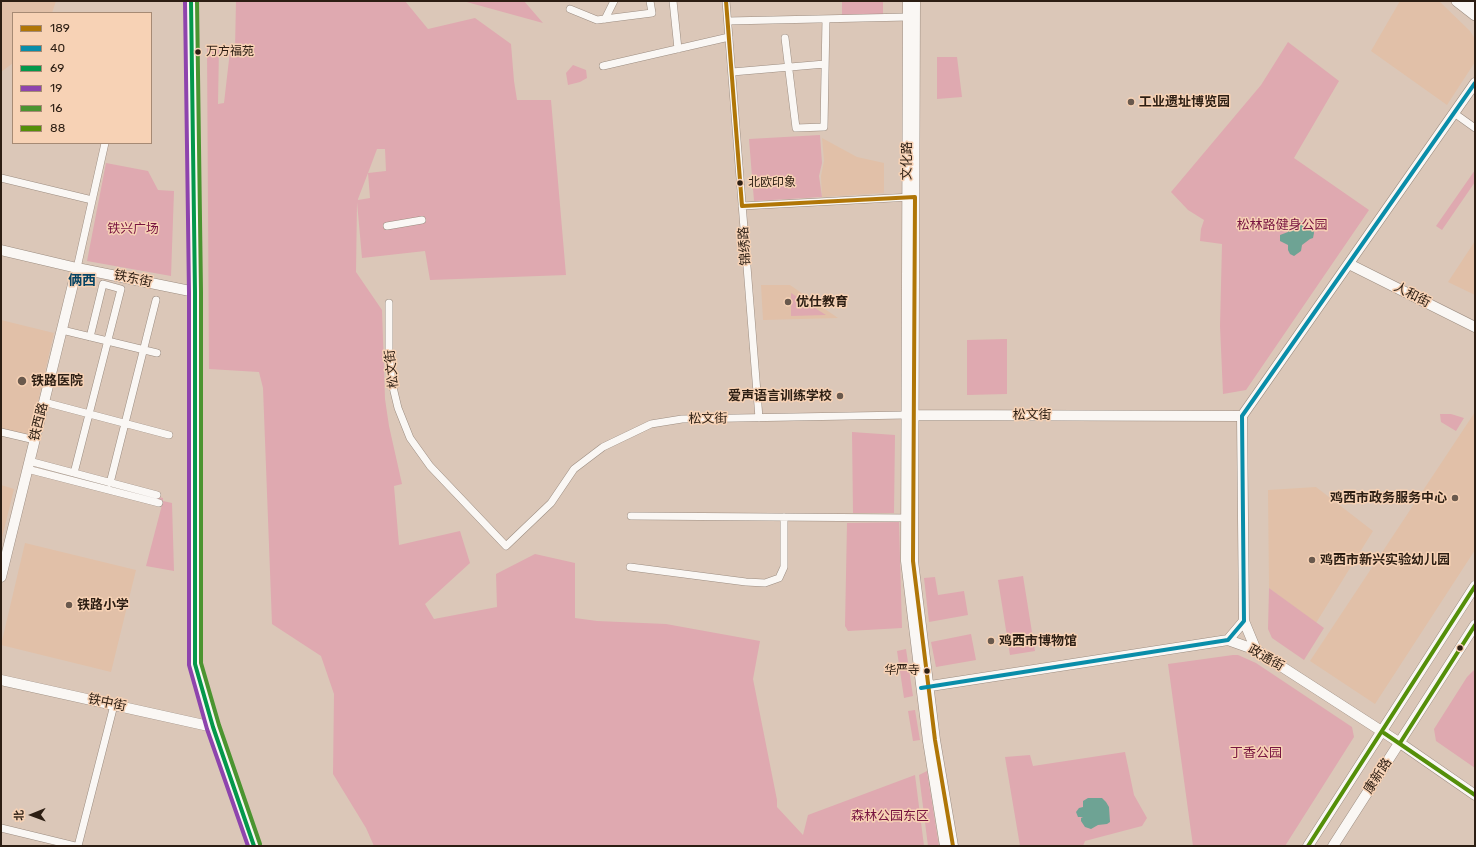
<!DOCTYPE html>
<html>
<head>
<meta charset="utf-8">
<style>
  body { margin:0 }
  #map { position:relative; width:1476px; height:847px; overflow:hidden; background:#dbc7b8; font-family:Rubik,"Noto Sans SC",sans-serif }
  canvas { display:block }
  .frame { position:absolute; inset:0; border:2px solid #2c1e13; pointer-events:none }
  .legend { position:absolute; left:12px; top:12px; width:140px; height:132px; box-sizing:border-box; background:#f7d2b5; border:1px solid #a68a74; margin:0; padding:5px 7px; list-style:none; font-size:12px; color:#2c1e13 }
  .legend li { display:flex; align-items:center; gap:8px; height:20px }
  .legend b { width:20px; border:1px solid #a68a74 }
  .north { position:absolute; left:12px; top:795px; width:40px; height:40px; -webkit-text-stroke:3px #f7d2b5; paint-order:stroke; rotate:269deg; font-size:11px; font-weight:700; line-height:16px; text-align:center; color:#2c1e13 }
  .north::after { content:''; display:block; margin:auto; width:14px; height:18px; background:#2c1e13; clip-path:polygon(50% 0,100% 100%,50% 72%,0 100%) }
</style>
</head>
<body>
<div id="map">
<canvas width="1476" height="847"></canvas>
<div class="frame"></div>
<ul class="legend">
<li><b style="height:5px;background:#b07607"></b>189</li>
<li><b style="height:5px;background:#098da9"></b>40</li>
<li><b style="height:5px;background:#04984b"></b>69</li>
<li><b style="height:5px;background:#8e44ad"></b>19</li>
<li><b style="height:5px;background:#4b9430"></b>16</li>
<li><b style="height:5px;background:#548f09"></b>88</li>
</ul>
<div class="north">北</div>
</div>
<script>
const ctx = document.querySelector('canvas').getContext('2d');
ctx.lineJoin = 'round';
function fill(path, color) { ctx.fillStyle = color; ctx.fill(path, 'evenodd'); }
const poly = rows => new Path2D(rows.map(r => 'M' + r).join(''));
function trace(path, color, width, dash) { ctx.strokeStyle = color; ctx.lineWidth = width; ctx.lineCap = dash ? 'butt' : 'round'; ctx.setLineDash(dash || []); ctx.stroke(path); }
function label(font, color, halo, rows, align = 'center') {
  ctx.font = font + ' Rubik,"Noto Sans SC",sans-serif'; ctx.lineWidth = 3; ctx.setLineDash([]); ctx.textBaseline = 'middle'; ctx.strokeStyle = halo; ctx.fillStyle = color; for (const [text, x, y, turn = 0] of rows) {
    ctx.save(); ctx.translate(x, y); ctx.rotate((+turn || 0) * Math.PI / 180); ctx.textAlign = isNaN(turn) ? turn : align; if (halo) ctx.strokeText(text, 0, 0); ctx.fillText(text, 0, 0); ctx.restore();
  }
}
fill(poly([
  [1,1,56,1,52,13,13,13,13,63,1,72],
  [1400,1,1439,1,1470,31,1475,39,1475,62,1447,105,1371,51],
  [822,138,857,157,884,163,884,193,822,197,821,176,824,161],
  [1475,241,1475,295,1448,282],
  [761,285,790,285,838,318,763,320],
  [1,320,54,333,30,437,1,430],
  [1475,412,1475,550,1375,704,1310,661],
  [1,485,14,489,1,542],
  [1316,487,1373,531,1316,623,1269,588,1268,490],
  [25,543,136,570,111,672,1,645]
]), '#e1c0a8');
fill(poly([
  [236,1,405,1,428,29,475,18,511,44,514,81,517,100,551,100,566,275,430,280,425,251,362,258,357,202,356,272,382,310,385,399,389,426,402,484,394,486,399,545,460,531,470,563,425,604,434,619,497,607,496,574,535,554,575,563,575,618,597,621,666,624,760,641,753,679,777,800,777,807,803,835,808,815,915,775,924,846,374,846,366,828,333,774,334,694,321,656,272,624,263,388,259,372,209,369,207,46,219,46,218,104,224,103,230,51,235,49],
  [377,149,385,149,386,171,368,173],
  [368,173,370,198,358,200,358,199],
  [463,1,524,1,543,23],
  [842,1,883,1,883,16,842,16],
  [1288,42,1339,81,1294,158,1369,210,1246,390,1223,394,1220,326,1222,244,1200,241,1201,229,1204,220,1188,210,1171,192,1261,85],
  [937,57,957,57,962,97,937,99],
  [573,65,586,70,587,78,580,82,568,85,566,73],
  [820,135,822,163,819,176,822,197,754,201,749,139],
  [106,163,148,171,158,190,174,191,171,276,87,261],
  [1475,170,1475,182,1442,230,1436,226],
  [791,293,826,315,791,316],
  [1007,339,1007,394,967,395,967,340],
  [1440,414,1451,414,1464,418,1456,431,1441,422],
  [852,432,895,435,894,513,853,513],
  [145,494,163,498,163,501,172,503,174,571,146,566,163,501,144,497],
  [899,522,902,628,848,631,845,626,847,523],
  [1023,576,1035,651,1010,655,998,580],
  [935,577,938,595,964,591,968,615,929,622,924,578],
  [1269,588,1324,628,1304,660,1272,638,1268,629],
  [971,634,976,660,936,667,931,642],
  [906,649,913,696,904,698,897,651],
  [1233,655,1238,655,1256,663,1352,727,1354,737,1285,846,1193,846,1168,664],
  [1475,669,1475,768,1436,741,1434,729,1467,677],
  [915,710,920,740,913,741,908,711],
  [1125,752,1134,795,1147,818,1142,826,1085,841,1083,846,1020,846,1005,757,1030,755,1033,766],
  [927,771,939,846,928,846,919,775]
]), '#dfa9b0');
fill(poly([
  [1295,219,1298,223,1302,221,1310,224,1313,227,1314,233,1313,238,1310,239,1302,245,1301,251,1294,256,1290,254,1288,250,1288,245,1280,241,1280,235,1288,232,1289,224],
  [1088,798,1102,798,1106,802,1109,807,1110,822,1107,824,1098,825,1091,829,1085,827,1081,821,1081,818,1083,817,1078,817,1076,812,1079,808,1083,807,1083,801]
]), '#6ea394');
const street = poly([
  [673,1,678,49],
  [726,1,759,418],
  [570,9,597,20,652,13,650,1],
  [605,19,614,1],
  [728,21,908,17],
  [785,38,796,128,824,127,826,19],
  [603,66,729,37],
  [732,72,825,64],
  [1454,113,1475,128],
  [1,178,92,200],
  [742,206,912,197],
  [387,226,422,220],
  [77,268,105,143],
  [389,303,389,353,392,383,398,408,410,438,430,466,506,546,551,503,574,469,603,447,651,424,682,419,906,415],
  [62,330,157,353],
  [44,402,169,435],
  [1,432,35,440],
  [29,461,157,495],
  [27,469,159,503],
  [74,473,121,289,103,284,90,337],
  [110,483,156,300],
  [631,516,910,518],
  [630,567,746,582,765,583,779,578,784,567,784,517],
  [1,828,75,846],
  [78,846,114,705]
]);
const secondary = poly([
  [191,1,195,292,195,664,213,727,254,846],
  [908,1,906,561,928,741,945,846],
  [915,1,913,561,935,740,953,846],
  [1468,1,1475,4],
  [1,250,77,268,195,292],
  [1349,264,1475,327],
  [908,415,1242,416],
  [1,577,77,268],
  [1244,621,1256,650],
  [1228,640,1244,621,1242,416,1475,83],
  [1,680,213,727],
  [924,687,1228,640,1256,650,1400,743,1475,795],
  [1308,846,1475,586],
  [1333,846,1475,625]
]);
const primary = poly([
  [1457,1,1475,15]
]);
trace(street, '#9c8d81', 8);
trace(secondary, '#9c8d81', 11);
trace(primary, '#9c8d81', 12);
trace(street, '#faf7f4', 7);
trace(secondary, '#faf7f4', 10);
trace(primary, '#faf7f4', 11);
trace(poly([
  [726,1,742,206,915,197,913,561,935,740,953,846]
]), '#b07607', 4);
trace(poly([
  [921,688,1228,640,1244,621,1242,416,1475,83]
]), '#098da9', 4);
trace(poly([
  [191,1,195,292,195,664,213,727,254,846]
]), '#04984b', 4);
trace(poly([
  [185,1,189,292,189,665,207,729,248,846]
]), '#8e44ad', 4);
trace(poly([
  [197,1,201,292,201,663,219,725,260,844]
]), '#4b9430', 4);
trace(poly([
  [1384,733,1475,795],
  [1400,743,1475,625],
  [1308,846,1475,586]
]), '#548f09', 4);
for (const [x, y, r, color] of [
  [198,52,3.5,"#2c1e13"],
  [1131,102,4,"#69594d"],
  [740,183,3.5,"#2c1e13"],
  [788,302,4,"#69594d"],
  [22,381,5,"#69594d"],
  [840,396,4,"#69594d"],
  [1455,498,4,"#69594d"],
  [1312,560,4,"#69594d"],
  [69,605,4,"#69594d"],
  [991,641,4,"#69594d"],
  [1460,648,3.5,"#2c1e13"],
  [927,671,3.5,"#2c1e13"]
]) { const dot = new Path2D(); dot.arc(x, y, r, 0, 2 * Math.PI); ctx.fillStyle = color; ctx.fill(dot); trace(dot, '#f7d2b5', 1.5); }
label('12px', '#2c1e13', '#f7d2b5', [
  ["万方福苑",206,52],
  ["北欧印象",748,183],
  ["华严寺",920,671,"right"]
], 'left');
label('bold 13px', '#2c1e13', '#f7d2b5', [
  ["工业遗址博览园",1139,102],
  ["优仕教育",796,302],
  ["铁路医院",31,381],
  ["爱声语言训练学校",832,396,"right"],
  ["鸡西市政务服务中心",1447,498,"right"],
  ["鸡西市新兴实验幼儿园",1320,560],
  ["铁路小学",77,605],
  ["鸡西市博物馆",999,641]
], 'left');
label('13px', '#2c1e13', '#f7d2b5', [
  ["文化路",907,161,-90],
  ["锦绣路",745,246,-94],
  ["铁东街",133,279,12],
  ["人和街",1412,295,27],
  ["松文街",392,369,-96],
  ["松文街",1032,415],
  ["松文街",708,419,-1],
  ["铁西路",39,422,-76],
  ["政通街",1266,658,29],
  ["铁中街",107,703,12],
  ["康新路",1378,776,-57]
]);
label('13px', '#781440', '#f7d2b5', [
  ["松林路健身公园",1282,225],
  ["铁兴广场",133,229],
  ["丁香公园",1256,753],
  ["森林公园东区",890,816]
]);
label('bold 14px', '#054363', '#f7d2b5', [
  ["俩西",82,281]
]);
</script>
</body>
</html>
